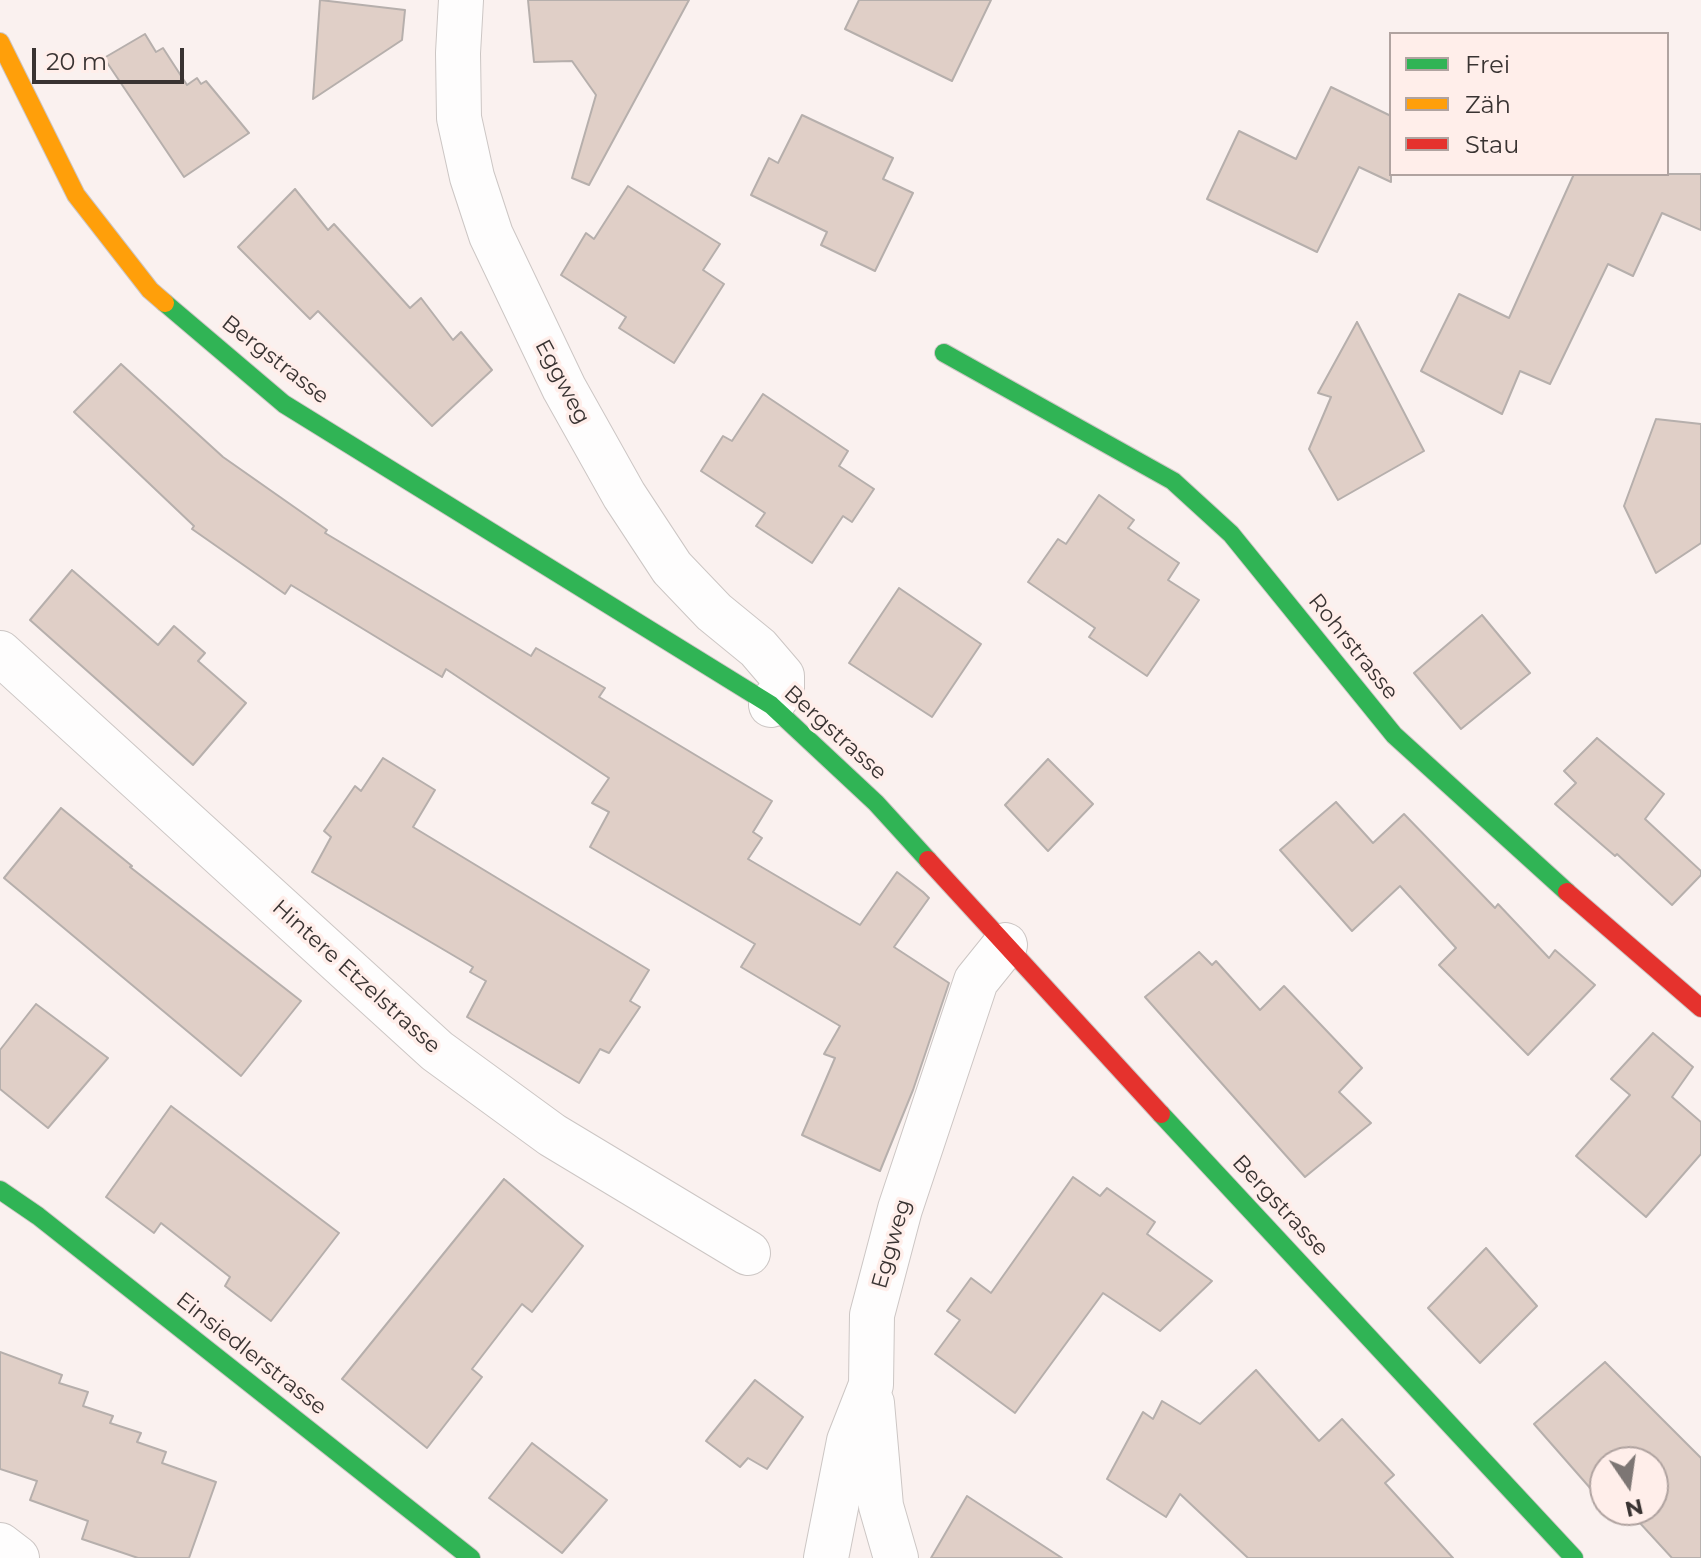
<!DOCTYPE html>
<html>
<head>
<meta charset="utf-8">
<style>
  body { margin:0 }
  #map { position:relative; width:1701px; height:1558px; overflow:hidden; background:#faf1ef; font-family:Montserrat,sans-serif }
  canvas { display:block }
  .legend { position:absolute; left:1389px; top:32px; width:280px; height:144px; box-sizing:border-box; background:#ffeeea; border:2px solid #b0a3a0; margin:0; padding:10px 14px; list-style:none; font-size:24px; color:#393332 }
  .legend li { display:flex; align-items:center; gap:16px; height:40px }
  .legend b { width:40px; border:2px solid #b0a3a0 }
  .north { position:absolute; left:1589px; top:1446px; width:80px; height:80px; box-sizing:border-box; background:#ffeeea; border:2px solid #b0a3a0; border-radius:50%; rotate:167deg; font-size:22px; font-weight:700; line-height:32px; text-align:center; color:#393332 }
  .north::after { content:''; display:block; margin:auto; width:28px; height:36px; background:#7d7674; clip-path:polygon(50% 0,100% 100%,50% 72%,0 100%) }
  .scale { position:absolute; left:32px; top:48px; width:152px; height:36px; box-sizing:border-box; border:4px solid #393332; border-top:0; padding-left:10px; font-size:24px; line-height:28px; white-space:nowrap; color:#393332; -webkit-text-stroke:6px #ffeeea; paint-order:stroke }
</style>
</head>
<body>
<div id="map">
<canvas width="1701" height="1558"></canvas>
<ul class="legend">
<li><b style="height:10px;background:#30b455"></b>Frei</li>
<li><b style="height:10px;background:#ff9f0a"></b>Zäh</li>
<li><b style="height:10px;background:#e5322d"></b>Stau</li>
</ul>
<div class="north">N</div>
<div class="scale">20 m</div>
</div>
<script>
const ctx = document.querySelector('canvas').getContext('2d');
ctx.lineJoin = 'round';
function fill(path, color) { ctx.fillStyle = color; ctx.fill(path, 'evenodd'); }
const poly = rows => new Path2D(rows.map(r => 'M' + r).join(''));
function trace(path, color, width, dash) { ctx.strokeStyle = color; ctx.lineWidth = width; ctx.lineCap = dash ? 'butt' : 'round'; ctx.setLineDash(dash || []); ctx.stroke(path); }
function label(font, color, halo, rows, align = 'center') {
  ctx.font = font + ' Montserrat,sans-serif'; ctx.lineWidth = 7; ctx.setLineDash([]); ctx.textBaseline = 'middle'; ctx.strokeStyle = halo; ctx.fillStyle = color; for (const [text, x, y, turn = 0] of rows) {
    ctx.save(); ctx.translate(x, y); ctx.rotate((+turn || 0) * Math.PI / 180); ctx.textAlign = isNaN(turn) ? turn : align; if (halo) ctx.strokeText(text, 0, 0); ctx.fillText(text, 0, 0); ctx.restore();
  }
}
const building = poly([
  [320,0,405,10,402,40,313,99,320,0],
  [528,0,689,0,589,185,572,178,596,95,572,61,534,62,528,0],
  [859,0,991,0,952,81,845,29,859,0],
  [145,34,156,52,163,48,187,85,197,78,201,84,206,81,249,133,184,177,104,58,145,34],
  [1331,87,1391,116,1391,182,1359,167,1317,252,1207,199,1239,131,1296,159,1331,87],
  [802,115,893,158,883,179,913,193,875,271,821,245,827,232,751,195,769,158,778,163,802,115],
  [1574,174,1701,174,1701,230,1662,213,1633,276,1608,264,1550,384,1520,371,1502,414,1421,371,1459,294,1509,318,1574,174],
  [628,186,720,244,703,270,724,284,674,363,619,328,626,317,561,275,586,233,594,239,628,186],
  [295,189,328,230,334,224,410,308,421,298,453,340,461,332,492,370,432,426,318,311,310,319,238,247,295,189],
  [1357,322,1424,451,1338,500,1309,449,1331,397,1318,393,1357,322],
  [121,364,223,457,327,530,325,533,531,656,536,648,605,688,599,697,772,801,753,832,762,838,748,859,860,925,897,872,923,892,929,898,894,947,949,983,913,1090,880,1171,802,1135,835,1058,824,1054,840,1026,741,967,755,944,590,847,609,812,592,803,609,778,446,669,442,677,291,585,285,594,192,529,194,526,74,412,121,364],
  [763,394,848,451,839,466,874,489,852,522,843,516,812,563,756,526,765,513,701,471,723,436,732,441,763,394],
  [1656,419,1701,424,1701,543,1656,573,1624,506,1656,419],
  [1099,495,1134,520,1128,528,1179,563,1168,580,1199,600,1147,676,1089,637,1095,628,1028,582,1058,539,1066,544,1099,495],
  [72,570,158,645,174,626,205,653,198,661,246,703,193,765,30,620,72,570],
  [899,588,981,644,932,717,849,663,899,588],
  [1482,615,1530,673,1461,729,1414,673,1482,615],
  [1597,738,1664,794,1645,819,1701,871,1701,875,1672,905,1617,854,1615,856,1555,804,1576,783,1564,771,1597,738],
  [383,758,435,790,413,827,649,970,630,1001,640,1007,609,1053,600,1049,579,1083,467,1017,486,981,470,972,473,967,312,872,331,837,324,831,355,786,361,791,383,758],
  [1048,759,1093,804,1048,851,1005,805,1048,759],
  [1336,802,1373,843,1404,814,1495,908,1498,904,1549,958,1555,950,1595,985,1528,1055,1439,965,1456,948,1400,886,1352,931,1280,850,1336,802],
  [61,808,132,866,130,867,301,1001,241,1076,4,878,61,808],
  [1199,952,1212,965,1216,961,1260,1010,1284,986,1362,1068,1339,1092,1371,1123,1305,1177,1145,997,1199,952],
  [36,1004,108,1058,48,1128,0,1089,0,1050,36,1004],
  [1653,1033,1693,1067,1672,1097,1701,1122,1701,1154,1646,1217,1576,1156,1630,1095,1611,1079,1653,1033],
  [171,1106,339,1233,271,1321,225,1286,230,1277,161,1223,154,1233,106,1197,171,1106],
  [1073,1177,1100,1196,1107,1188,1155,1222,1147,1234,1212,1281,1160,1331,1103,1293,1015,1413,935,1354,960,1320,947,1311,971,1278,991,1293,1073,1177],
  [504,1179,583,1246,532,1312,522,1304,472,1369,482,1377,427,1448,342,1379,504,1179],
  [1486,1248,1537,1306,1480,1363,1428,1308,1486,1248],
  [0,1352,62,1375,59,1383,88,1392,83,1406,113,1416,110,1423,141,1433,137,1442,166,1452,162,1463,216,1482,189,1558,138,1558,82,1539,88,1521,30,1500,37,1481,0,1469,0,1352],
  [1605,1362,1701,1458,1701,1558,1672,1558,1628,1510,1653,1510,1653,1462,1605,1462,1605,1505,1534,1424,1605,1362],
  [1256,1370,1319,1441,1342,1419,1394,1475,1385,1483,1453,1558,1248,1558,1180,1494,1166,1517,1107,1479,1143,1412,1153,1419,1162,1401,1200,1424,1256,1370],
  [755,1380,803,1417,767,1469,748,1458,740,1467,706,1441,755,1380],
  [532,1443,607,1500,562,1553,489,1498,532,1443],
  [967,1496,1062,1558,931,1558,967,1496]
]);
fill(building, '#e0cfc7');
trace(building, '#b6afac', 2);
const street = poly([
  [461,0,458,53,459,118,472,177,491,235,564,388,624,495,672,568,714,612,758,648,782,676,782,690,771,705],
  [0,653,437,1051,552,1135,748,1253],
  [872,1403,881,1506,896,1558],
  [0,1545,17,1558],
  [826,1558,849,1441,871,1385,872,1315,900,1209,976,981,1005,945]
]);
const fast = poly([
  [165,303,284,404,771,705,876,803,928,860],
  [944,353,1173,481,1231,534,1394,735,1567,892],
  [1161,1114,1574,1558],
  [0,1190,38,1216,471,1558]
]);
const slow = poly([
  [0,42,76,195,150,290,165,303]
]);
const jam = poly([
  [928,860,1161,1114],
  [1567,892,1701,1008]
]);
trace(street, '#ccc6c4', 46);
trace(fast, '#ccc6c4', 20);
trace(slow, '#ccc6c4', 20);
trace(jam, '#ccc6c4', 20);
trace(street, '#fefdfd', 44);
trace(fast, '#30b455', 18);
trace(slow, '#ff9f0a', 18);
trace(jam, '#e5322d', 18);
label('22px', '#393332', '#ffeeea', [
  ["Bergstrasse",275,360,38],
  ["Eggweg",562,382,62],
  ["Rohrstrasse",1353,647,51],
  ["Bergstrasse",835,733,42],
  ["Hintere Etzelstrasse",356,977,42],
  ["Bergstrasse",1280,1206,47],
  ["Eggweg",892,1244,-74],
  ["Einsiedlerstrasse",251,1354,38]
]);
</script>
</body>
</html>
